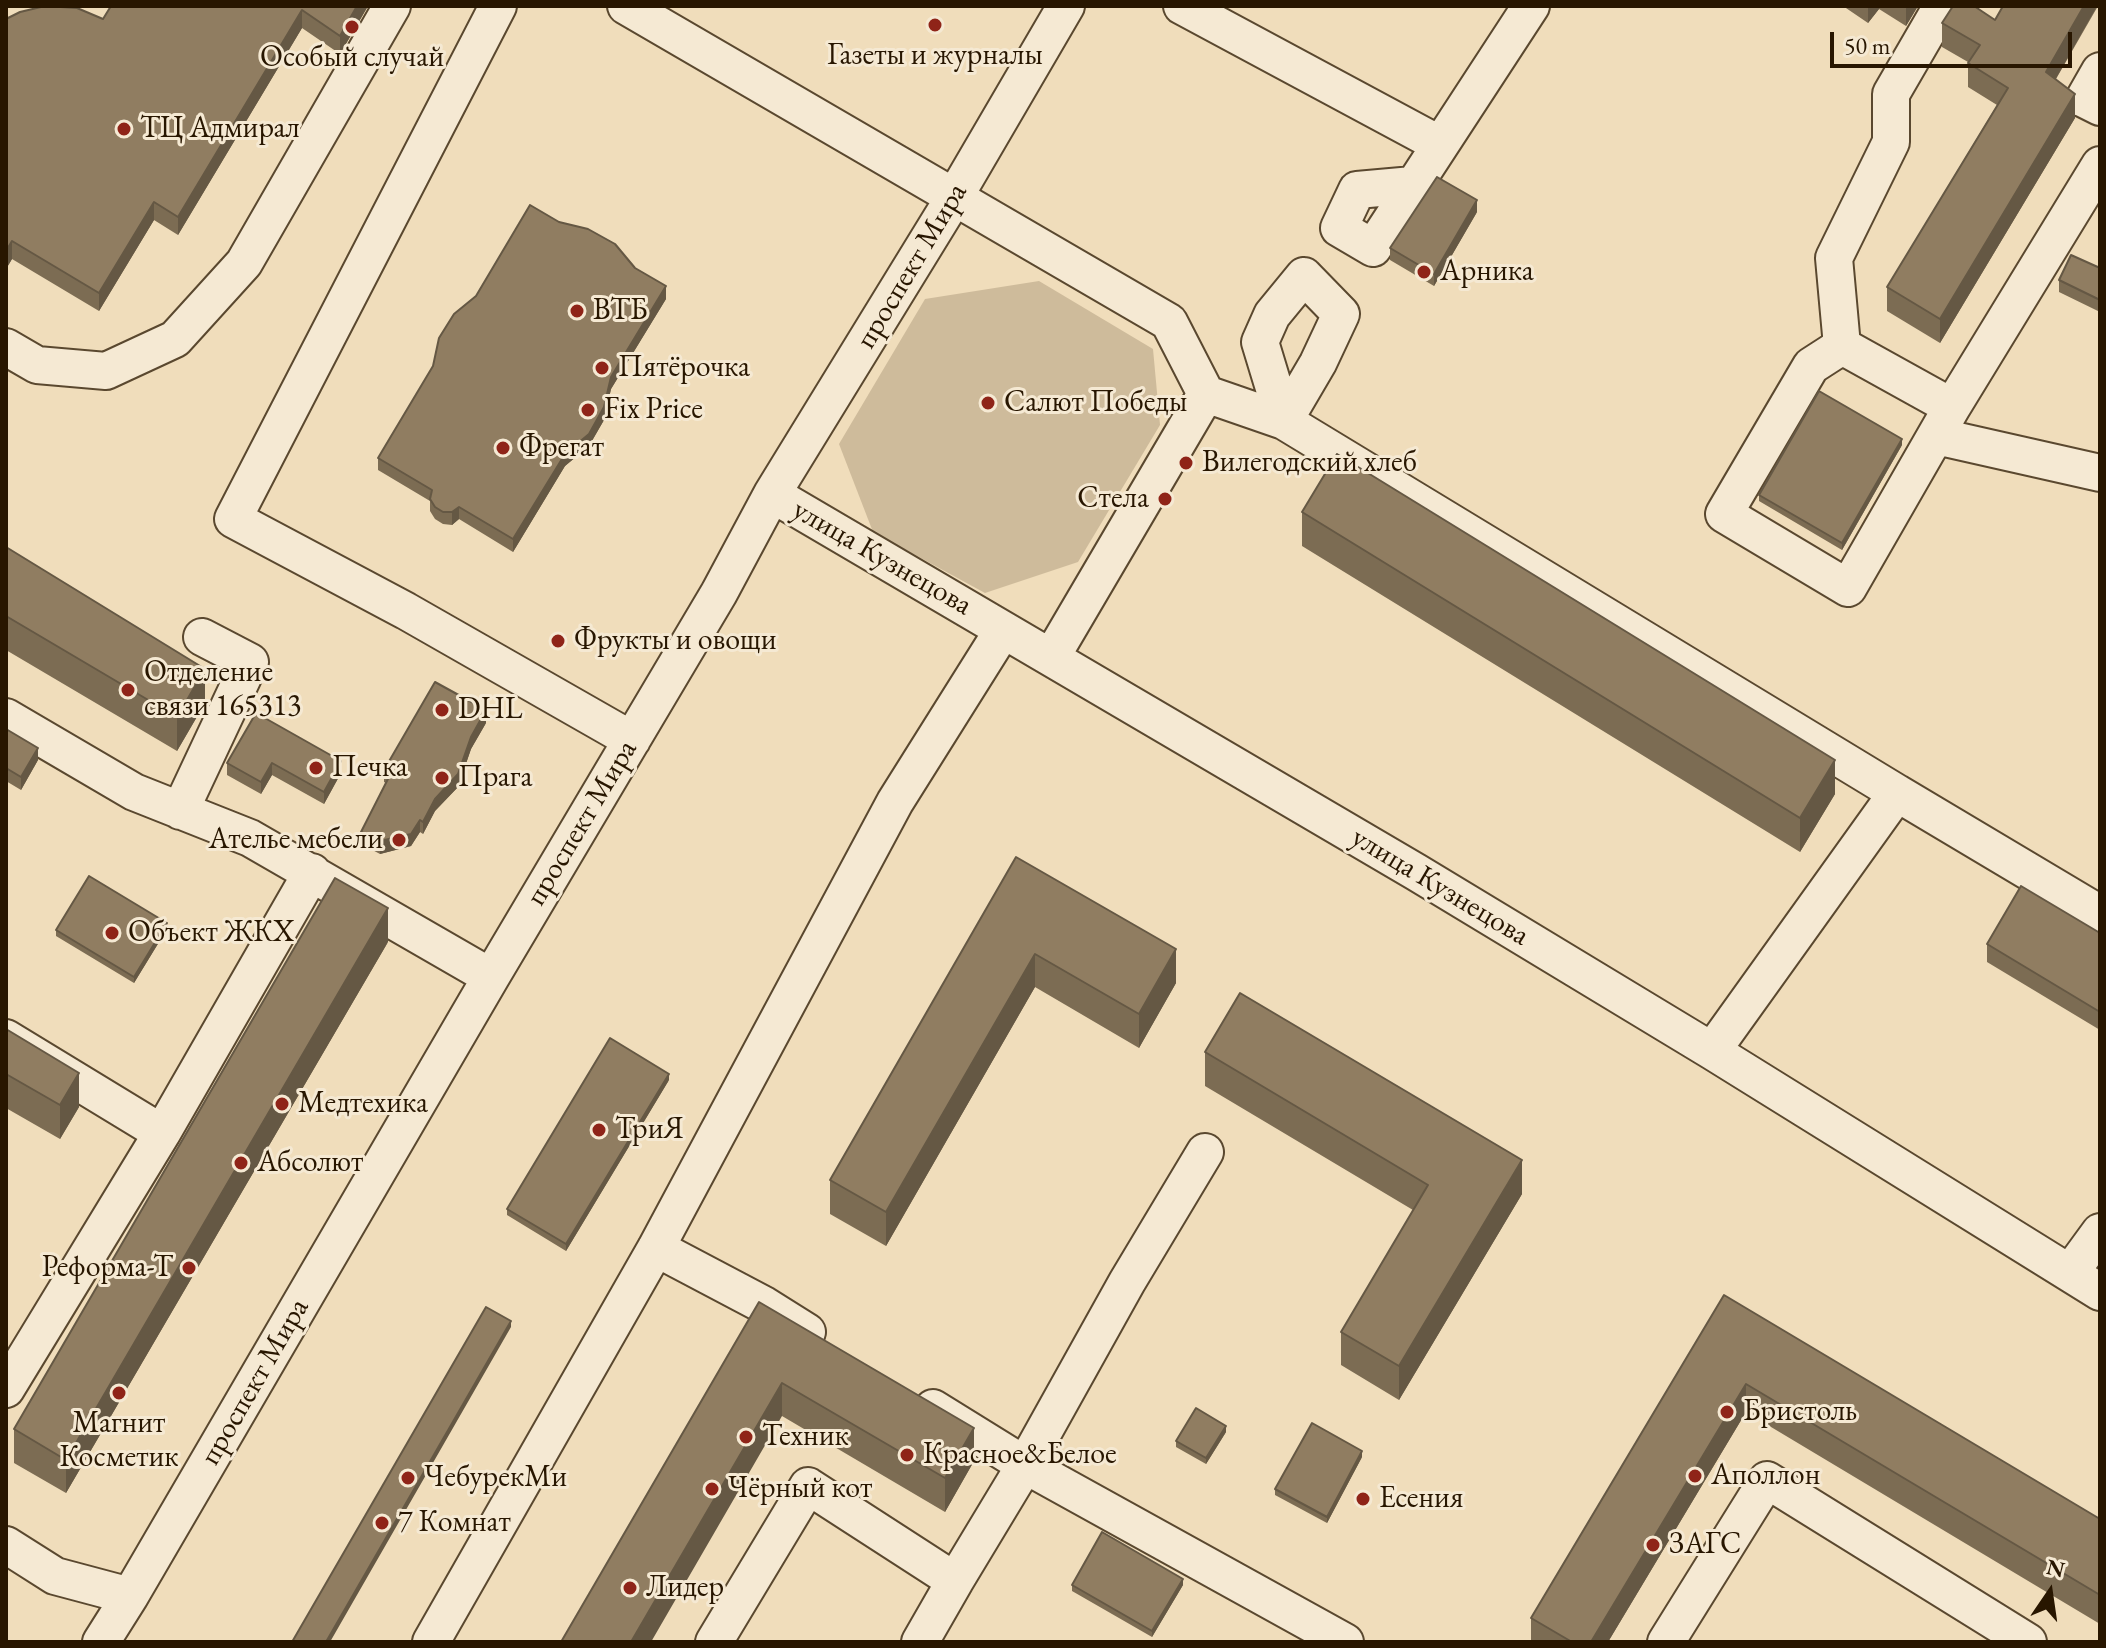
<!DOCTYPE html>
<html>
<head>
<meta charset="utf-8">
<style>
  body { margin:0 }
  #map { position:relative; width:2106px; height:1648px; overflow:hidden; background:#f0ddbb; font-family:"EB Garamond",serif }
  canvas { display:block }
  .frame { position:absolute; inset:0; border:8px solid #281600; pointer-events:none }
  .north { position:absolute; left:2010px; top:1552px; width:80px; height:80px; -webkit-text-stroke:6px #f5e9d3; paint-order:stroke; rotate:13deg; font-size:22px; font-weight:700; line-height:32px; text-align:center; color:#281600 }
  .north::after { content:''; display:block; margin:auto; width:28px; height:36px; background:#281600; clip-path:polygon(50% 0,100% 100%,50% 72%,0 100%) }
  .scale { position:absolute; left:1830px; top:32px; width:242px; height:36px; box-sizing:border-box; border:4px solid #281600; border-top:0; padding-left:10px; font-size:24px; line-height:28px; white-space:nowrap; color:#281600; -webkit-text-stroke:6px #f5e9d3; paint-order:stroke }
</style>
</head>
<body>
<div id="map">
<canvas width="2106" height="1648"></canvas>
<div class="frame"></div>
<div class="north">N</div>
<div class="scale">50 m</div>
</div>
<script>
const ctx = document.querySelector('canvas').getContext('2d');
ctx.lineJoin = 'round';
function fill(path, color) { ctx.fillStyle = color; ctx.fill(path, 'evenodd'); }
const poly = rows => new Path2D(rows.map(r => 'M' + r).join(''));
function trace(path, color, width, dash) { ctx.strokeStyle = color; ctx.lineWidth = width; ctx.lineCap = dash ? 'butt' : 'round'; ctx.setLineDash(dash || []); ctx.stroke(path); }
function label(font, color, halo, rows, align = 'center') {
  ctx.font = font + ' "EB Garamond",serif'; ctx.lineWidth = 6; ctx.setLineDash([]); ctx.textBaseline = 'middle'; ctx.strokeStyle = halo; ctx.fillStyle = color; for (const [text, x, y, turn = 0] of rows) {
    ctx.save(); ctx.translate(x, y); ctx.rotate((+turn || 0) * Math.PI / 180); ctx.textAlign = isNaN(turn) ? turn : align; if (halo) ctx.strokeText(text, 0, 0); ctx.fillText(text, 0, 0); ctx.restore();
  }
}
fill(poly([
  [1039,281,1153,349,1160,425,1078,562,985,593,873,532,839,444,925,299]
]), '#cebb9b');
const minor = poly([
  [498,6,233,519,406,611,632,740],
  [626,6,1169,322,1206,394,1052,656],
  [1182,6,1439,144],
  [1942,6,1891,94,1891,142,1834,258,1842,346,1952,407],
  [2100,71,2084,99,2100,107],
  [1413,185,1357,190,1339,228,1373,248,1531,6],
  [1304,276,1341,314,1318,363,1284,421,1260,342,1272,315,1304,276],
  [1842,346,1811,366,1724,514,1848,588,1952,407,2100,165],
  [6,347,37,365,106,371,175,339,244,263,392,6],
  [1206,394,1284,421,1897,793],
  [1936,436,2100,473],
  [772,494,1416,872,1712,1051,2100,1292],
  [6,717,134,792,250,838,491,977],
  [180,811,250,662,202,637],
  [6,1038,162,1133],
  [1712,1051,1897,793,2100,914],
  [656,1248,764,1305,807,1332],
  [2070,1273,2100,1232],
  [6,1389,162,1133,312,872],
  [933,1408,1025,1465,1345,1642],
  [6,1545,55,1576,130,1596],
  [101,1642,130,1596,491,977,719,593,772,494,955,196,1066,6],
  [431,1642,656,1248,895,802,1003,630],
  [714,1642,808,1486,955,1581,1025,1465,1127,1282,1205,1152],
  [920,1642,955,1581],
  [1666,1642,1767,1480,2028,1642]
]);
trace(minor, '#5a482f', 40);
trace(minor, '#f5e9d3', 36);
fill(poly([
  [111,6,368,6,340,54,302,28,178,235,154,220,99,311,12,259,6,269,6,19,103,19],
  [1843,6,1918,6,1906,26,1879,9,1868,23],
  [2003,6,2098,6,2056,79,2075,118,1940,343,1887,311,1887,287,1997,105,1968,87,1968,62,1942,47,1942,23,1995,20],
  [1477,212,1434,286,1390,260,1390,248],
  [635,268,666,299,611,389,604,420,589,446,565,466,513,552,459,519,452,525,443,524,435,519,430,511,430,501,378,470,378,458],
  [2100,268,2100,312,2059,292,2059,280],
  [1902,445,1842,550,1759,501,1759,495],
  [1302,512,1835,794,1800,852,1302,546],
  [6,547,205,703,177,751,6,650],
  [256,713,341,773,324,804,272,775,261,794,227,775,227,763],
  [486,723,471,749,458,787,435,811,423,834,420,832,411,846,380,854,361,844,361,832,386,783,384,782,384,770],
  [6,729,38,760,21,790,6,781],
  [1016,857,1176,983,1139,1048,1035,987,886,1246,830,1214,830,1180],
  [167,929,134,983,56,936,56,930],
  [2100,933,2100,1030,1987,962,1987,944],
  [388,942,66,1493,14,1463,14,1429],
  [6,1029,79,1107,60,1139,6,1108],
  [1205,1052,1522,1194,1399,1400,1341,1365,1341,1332,1413,1210,1205,1086],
  [669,1080,566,1251,507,1215,507,1209],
  [1724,1295,2100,1519,2100,1624,1746,1412,1608,1642,1531,1642,1531,1618],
  [759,1302,974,1461,945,1512,782,1416],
  [1226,1432,1206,1464,1176,1447,1176,1441],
  [1362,1457,1327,1523,1275,1495,1275,1489],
  [1072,1585,1183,1585,1152,1637,1072,1591]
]), '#7c6c53');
fill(poly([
  [357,6,368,6,340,54,340,36],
  [1868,6,1879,6,1879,9,1868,23],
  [1906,6,1918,6,1906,26],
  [2084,6,2097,6,2046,96,2046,72],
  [302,10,302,28,178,235,178,217],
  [2075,94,2075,118,1940,343,1940,319],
  [1477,200,1477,212,1434,286,1434,274],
  [154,202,154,220,99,311,99,293],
  [12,241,12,259,6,269,6,251],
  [666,286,666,299,611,389,604,420,589,446,565,466,513,552,513,539],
  [1902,439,1902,445,1842,550,1842,543],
  [459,507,459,519,452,525,452,512],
  [205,669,205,703,177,751,177,717],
  [486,710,486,723,471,749,458,787,435,811,423,834,423,822],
  [38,748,38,760,21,790,21,777],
  [1835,760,1835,794,1800,852,1800,818],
  [341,761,341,773,324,804,324,792],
  [272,763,272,775,261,794,261,782],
  [420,820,420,832,411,846,380,854,380,841],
  [388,908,388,942,66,1493,66,1460],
  [167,923,167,929,134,983,134,977],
  [1176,949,1176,983,1139,1048,1139,1014],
  [1035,954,1035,987,886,1246,886,1212],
  [79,1073,79,1107,60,1139,60,1105],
  [669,1074,669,1080,566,1251,566,1244],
  [1522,1160,1522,1194,1399,1400,1399,1366],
  [511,1321,511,1327,330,1642,326,1642],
  [782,1383,782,1416,651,1642,631,1642],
  [1746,1384,1746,1412,1608,1642,1591,1642],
  [1226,1426,1226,1432,1206,1464,1206,1458],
  [974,1428,974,1461,945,1512,945,1478],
  [1362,1451,1362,1457,1327,1523,1327,1517],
  [1183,1579,1183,1585,1152,1637,1152,1631]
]), '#655844');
const building = poly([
  [45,6,77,8,103,19,111,6,357,6,340,36,302,10,178,217,154,202,99,293,12,241,6,251,6,19,20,12,45,6],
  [1953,6,1974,6,1995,20,2003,6,2084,6,2046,72,2075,94,1940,319,1887,287,2008,88,1968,63,1980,45,1942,23,1953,6],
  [1437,177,1477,200,1434,274,1390,248,1437,177],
  [530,205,559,222,588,229,615,244,635,268,666,286,611,377,604,407,589,434,565,454,513,539,459,507,452,512,443,512,435,507,430,499,432,490,378,458,433,366,439,338,454,314,476,296,530,205],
  [2071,255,2100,268,2100,300,2059,280,2071,255],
  [1819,391,1902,439,1842,543,1759,495,1819,391],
  [1337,454,1835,760,1800,818,1302,512,1337,454],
  [6,547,205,669,177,717,6,616,6,547],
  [435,682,486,710,471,737,458,774,435,799,423,822,420,820,411,834,380,841,361,832,391,773,384,770,435,682],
  [256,713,341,761,324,792,272,763,261,782,227,763,256,713],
  [6,729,38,748,21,777,6,768,6,729],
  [1016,857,1176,949,1139,1014,1035,954,886,1212,830,1180,1016,857],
  [89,876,167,923,134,977,56,930,89,876],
  [335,878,388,908,66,1460,14,1429,335,878],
  [2021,886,2100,933,2100,1012,1987,944,2021,886],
  [1240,993,1522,1160,1399,1366,1341,1332,1428,1185,1205,1052,1240,993],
  [6,1029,79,1073,60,1105,6,1074,6,1029],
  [610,1038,669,1074,566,1244,507,1209,610,1038],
  [1724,1295,2100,1519,2100,1595,1746,1384,1591,1642,1572,1642,1531,1618,1724,1295],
  [759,1302,974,1428,945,1478,782,1383,631,1642,561,1642,759,1302],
  [486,1307,511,1321,326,1642,292,1642,486,1307],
  [1196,1408,1226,1426,1206,1458,1176,1441,1196,1408],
  [1312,1423,1362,1451,1327,1517,1275,1489,1312,1423],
  [1102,1532,1183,1579,1152,1631,1072,1585,1102,1532]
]);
fill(building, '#907d61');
trace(building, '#655844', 2);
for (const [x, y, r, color] of [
  [935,25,8,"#8f2418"],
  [352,27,8,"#8f2418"],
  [124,129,8,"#8f2418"],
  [1424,272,8,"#8f2418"],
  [577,311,8,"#8f2418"],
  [602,368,8,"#8f2418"],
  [988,403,8,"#8f2418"],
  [588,410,8,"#8f2418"],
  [503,448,8,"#8f2418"],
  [1186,463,8,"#8f2418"],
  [1165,499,8,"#8f2418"],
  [558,641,8,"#8f2418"],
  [128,690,8,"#8f2418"],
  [442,710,8,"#8f2418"],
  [316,768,8,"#8f2418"],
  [442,778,8,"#8f2418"],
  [399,840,8,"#8f2418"],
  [112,933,8,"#8f2418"],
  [282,1104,8,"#8f2418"],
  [599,1130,8,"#8f2418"],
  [241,1163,8,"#8f2418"],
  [189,1268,8,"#8f2418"],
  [119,1393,8,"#8f2418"],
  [1727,1412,8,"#8f2418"],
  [746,1437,8,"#8f2418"],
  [907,1455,8,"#8f2418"],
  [1695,1476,8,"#8f2418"],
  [408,1478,8,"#8f2418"],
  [712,1489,8,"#8f2418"],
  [1363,1499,8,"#8f2418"],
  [382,1523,8,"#8f2418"],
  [1653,1545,8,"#8f2418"],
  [630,1588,8,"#8f2418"]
]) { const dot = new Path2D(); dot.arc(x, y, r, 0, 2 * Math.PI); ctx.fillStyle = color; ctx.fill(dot); trace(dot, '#f5e9d3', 3); }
label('30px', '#281600', '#f5e9d3', [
  ["Газеты и журналы",935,56,"center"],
  ["Особый случай",352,58,"center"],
  ["ТЦ Адмирал",140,129],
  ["Арника",1440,272],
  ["ВТБ",593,311],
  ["Пятёрочка",618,368],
  ["Салют Победы",1004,403],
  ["Fix Price",604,410],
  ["Фрегат",519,448],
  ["Вилегодский хлеб",1202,463],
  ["Стела",1149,499,"right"],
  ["Фрукты и овощи",574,641],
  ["Отделение",144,673],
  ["связи 165313",144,707],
  ["DHL",458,710],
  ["Печка",332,768],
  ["Прага",458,778],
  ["Ателье мебели",383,840,"right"],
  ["Объект ЖКХ",128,933],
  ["Медтехика",298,1104],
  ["ТриЯ",615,1130],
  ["Абсолют",257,1163],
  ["Реформа-Т",173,1268,"right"],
  ["Бристоль",1743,1412],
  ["Магнит",119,1424,"center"],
  ["Косметик",119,1458,"center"],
  ["Техник",762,1437],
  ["Красное&Белое",923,1455],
  ["Аполлон",1711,1476],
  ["ЧебурекМи",424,1478],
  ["Чёрный кот",728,1489],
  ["Есения",1379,1499],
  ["7 Комнат",398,1523],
  ["ЗАГС",1669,1545],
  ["Лидер",646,1588]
], 'left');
label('30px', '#281600', '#f5e9d3', [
  ["проспект Мира",912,266,-59],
  ["улица Кузнецова",882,558,30],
  ["проспект Мира",582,823,-59],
  ["улица Кузнецова",1440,887,31],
  ["проспект Мира",255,1382,-60]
]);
</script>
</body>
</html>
